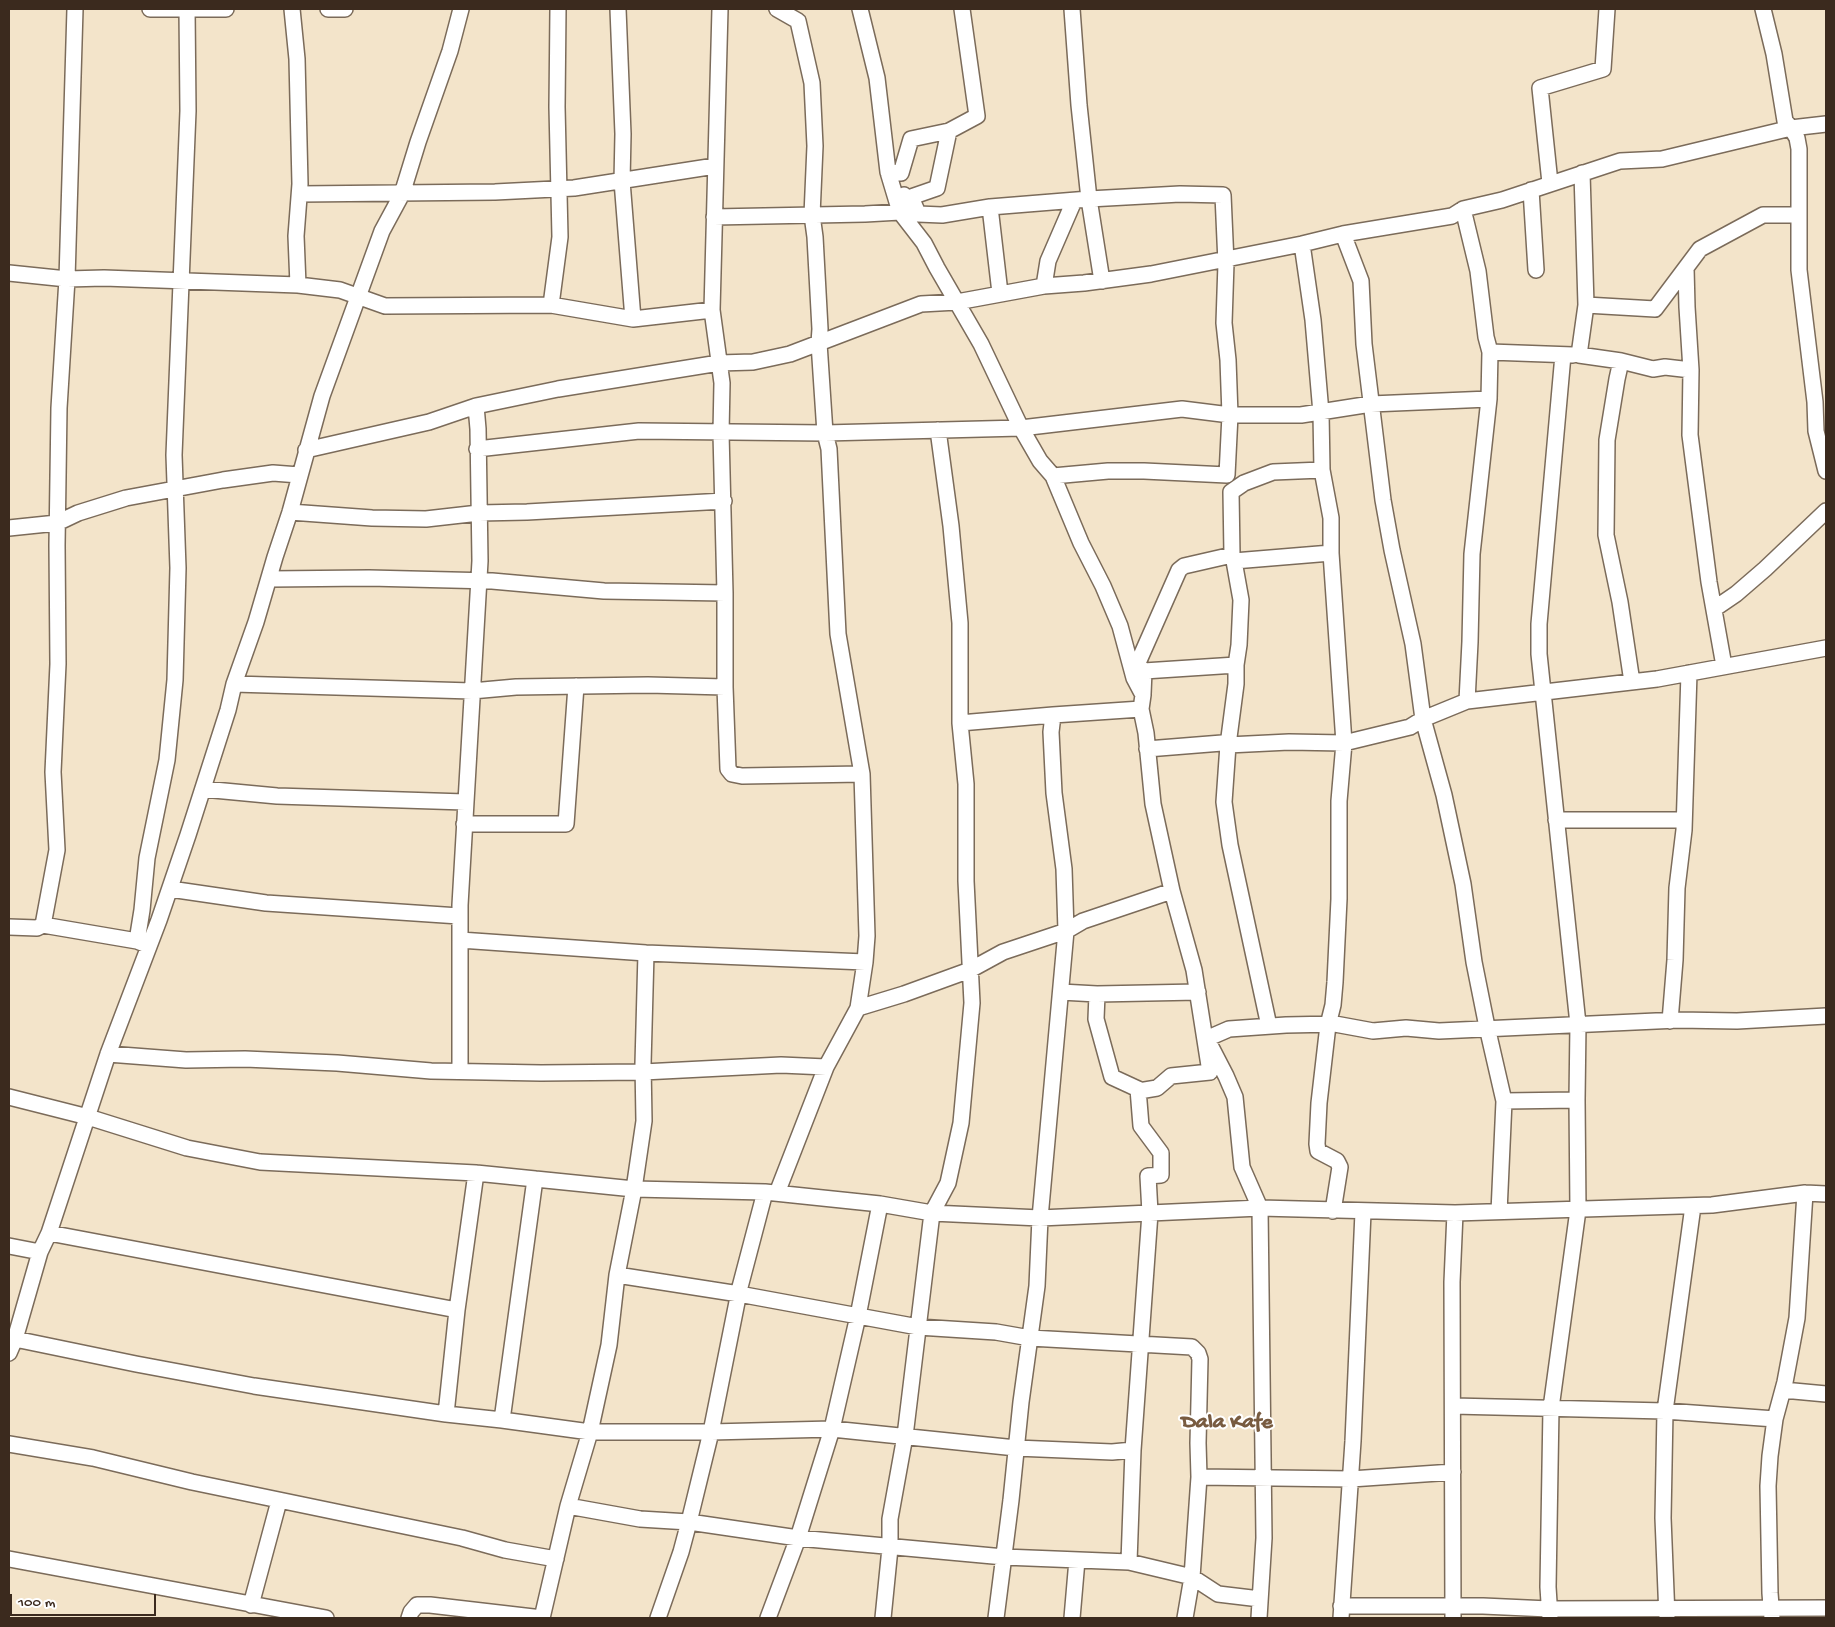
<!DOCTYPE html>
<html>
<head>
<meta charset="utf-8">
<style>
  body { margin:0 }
  #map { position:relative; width:1835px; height:1627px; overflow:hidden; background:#f3e4ca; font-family:"Gochi Hand",sans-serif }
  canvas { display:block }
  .frame { position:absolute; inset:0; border:10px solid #3b2a1e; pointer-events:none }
  .scale { position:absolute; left:10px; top:1594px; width:146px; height:22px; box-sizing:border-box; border:2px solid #3b2a1e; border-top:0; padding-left:6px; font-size:15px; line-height:18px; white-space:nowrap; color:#3b2a1e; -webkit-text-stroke:4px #fff; paint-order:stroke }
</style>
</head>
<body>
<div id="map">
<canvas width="1835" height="1627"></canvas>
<div class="frame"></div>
<div class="scale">100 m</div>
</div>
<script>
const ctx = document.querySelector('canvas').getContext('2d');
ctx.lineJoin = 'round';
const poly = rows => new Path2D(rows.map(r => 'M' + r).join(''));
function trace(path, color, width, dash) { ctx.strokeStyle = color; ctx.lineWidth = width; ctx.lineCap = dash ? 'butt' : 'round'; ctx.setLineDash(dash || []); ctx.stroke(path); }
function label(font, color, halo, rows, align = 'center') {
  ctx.font = font + ' "Gochi Hand",sans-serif'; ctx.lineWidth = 4; ctx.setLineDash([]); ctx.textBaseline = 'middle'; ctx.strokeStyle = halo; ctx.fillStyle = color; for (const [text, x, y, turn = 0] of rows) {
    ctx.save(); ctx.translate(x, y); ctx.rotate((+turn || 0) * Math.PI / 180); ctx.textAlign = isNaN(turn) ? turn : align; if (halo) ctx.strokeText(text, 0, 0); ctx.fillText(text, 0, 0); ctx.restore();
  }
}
const minor = poly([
  [150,9,226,9],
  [292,9,297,59,300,184,296,236,298,285],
  [328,9,345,9],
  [618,9,623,134,622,181,633,319],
  [720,9,712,310,722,383,721,433,725,593,725,687,728,769,732,774,742,776,862,774],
  [777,9,798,21,812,83,815,146,812,215,815,237,820,329,819,343,825,433,829,449,838,634,862,774,867,936,865,962,858,1008,826,1067,777,1193],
  [860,9,877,78,888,172,900,212,924,243,937,268,981,344,1021,428,1040,461,1053,476,1081,543,1103,586,1120,626,1134,678,1143,695,1141,709,1146,733,1153,804,1172,891,1194,970,1210,1072,1171,1076,1157,1088,1139,1091],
  [1072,9,1079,105,1089,199,1102,281],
  [1763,9,1774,54,1785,121,1791,128,1826,124],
  [888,172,901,173,911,139,949,131,977,116,962,9],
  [1582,173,1586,305],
  [1550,183,1540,88,1603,69,1607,9],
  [1531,190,1536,270],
  [300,194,495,192,574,188,715,166],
  [904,195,908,210,918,214,942,215,990,207,1089,199,1180,194,1223,195,1226,263,1224,323,1228,360,1230,415,1227,475,1144,471,1108,471,1053,476],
  [990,207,1000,293],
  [1463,209,1478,271,1486,337,1490,352,1489,399,1472,554,1470,642,1467,701],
  [917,211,911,197,937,188,949,131],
  [714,217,865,214,900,212],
  [1343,234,1361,281,1364,344,1383,500,1392,550,1413,644,1423,719,1444,795,1463,884,1474,962,1487,1027,1504,1101,1499,1212],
  [1302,244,1313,320,1321,413,1322,470,1331,518,1331,553,1344,743,1339,801,1339,899,1335,982,1333,1005,1328,1025,1319,1103,1317,1144,1318,1151,1337,1161,1340,1167,1333,1211],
  [1686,268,1687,307,1691,370,1690,435,1709,582,1724,666],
  [9,273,67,279,104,278,298,285,340,290,385,306,551,305,633,319,712,310],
  [1044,286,1048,261,1074,201],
  [551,305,560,237,557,107,558,9],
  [1490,352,1573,355],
  [1621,361,1617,379,1607,440,1606,535,1620,602,1632,682],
  [1691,370,1665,367,1653,369,1621,361,1579,355,1586,305,1655,309,1700,249,1763,215,1799,215],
  [477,449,639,431,825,433,1021,428,1182,409,1230,415,1301,415,1371,404,1489,399],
  [306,450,429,422,476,406,558,389,719,363,753,362,790,354,921,304,957,302,1044,286,1084,283,1151,274,1302,244,1343,234,1452,216,1463,209,1502,200,1620,161,1662,159,1791,128,1797,138,1799,149,1799,270,1815,402,1816,431,1826,471],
  [290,512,372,518,426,519,479,513,527,512,724,501],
  [9,528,57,523,78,513,126,498,223,480,273,473,299,475],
  [270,579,369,578,492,581,604,591,725,593],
  [1714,609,1736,594,1765,569,1826,511],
  [1144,671,1236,665],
  [234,684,472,691,516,687,648,685,725,687],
  [1143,694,1144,671,1137,665,1179,570,1184,566,1232,555,1231,492,1244,483,1273,472,1322,470],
  [960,723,1053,715,1141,709],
  [1147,749,1222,743,1228,745,1289,742,1344,743,1410,727,1423,719,1467,701,1657,679,1826,648],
  [203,789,277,796,465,802],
  [1556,820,1684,820],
  [464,824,566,824,576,686],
  [170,889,266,903,459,916],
  [43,925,57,850,53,772,58,664,57,545,59,408,67,279,75,9],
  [9,927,37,928,43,925,137,941,147,945],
  [460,940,646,953,865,962],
  [137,941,142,910,147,858,167,760,175,680,178,568,174,455,188,111,187,9],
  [1061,992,1097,994,1096,1019,1112,1077,1138,1089,1141,1126,1161,1153,1161,1175,1148,1176,1150,1213,1133,1450,1129,1562],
  [1097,994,1198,992],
  [858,1008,904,994,970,970,1003,952,1066,931,1083,921,1172,891],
  [1670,1021,1675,960,1677,888,1684,830,1689,673],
  [1269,1026,1230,845,1224,802,1228,745,1236,684,1236,665,1239,645,1241,600,1234,561,1331,553],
  [1206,1039,1229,1029,1286,1025,1335,1024,1373,1031,1406,1028,1439,1031,1678,1020,1737,1021,1826,1016],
  [1211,1047,1226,1076,1235,1097,1242,1167,1260,1208,1264,1538,1259,1618],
  [108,1054,186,1060,245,1059,337,1063,431,1071,541,1073,643,1072,781,1065,826,1067],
  [460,1071,460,905,480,561,478,429,476,406],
  [9,1097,88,1117,187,1148,260,1162,476,1173,634,1189,765,1192,880,1204,932,1213,1040,1218,1260,1208,1455,1213,1712,1205,1805,1193,1826,1194],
  [1504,1101,1577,1100,1578,1024,1539,654,1539,624,1563,355],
  [49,1233,457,1310],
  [9,1246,40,1252],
  [617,1275,739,1294,918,1327,996,1332,1030,1338,1192,1347,1198,1353,1200,1359,1198,1443,1199,1477,1192,1577,1185,1618],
  [15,1339,136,1364,254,1386,446,1414,502,1420,590,1432,711,1432,832,1429,1016,1448,1112,1452,1133,1450],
  [9,1353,15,1339,40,1252,49,1233,108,1054,159,920,188,835,228,710,234,684,256,622,275,557,290,512,322,396,382,231,402,194,418,142,450,51,461,9],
  [1783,1390,1826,1394],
  [1453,1406,1665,1411,1775,1419],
  [446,1414,457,1310,476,1173],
  [502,1420,535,1179],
  [9,1444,93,1458,192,1482,462,1538,505,1550,556,1559],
  [1199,1477,1351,1479,1453,1472],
  [568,1506,640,1519,689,1522,798,1538,1004,1557,1129,1562,1192,1577,1218,1594,1260,1599],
  [9,1559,326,1618],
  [251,1605,279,1501],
  [1341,1606,1483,1606,1549,1609,1826,1608],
  [1667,1617,1663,1518,1665,1411,1693,1206],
  [409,1618,411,1612,417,1605,430,1605,542,1618],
  [542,1618,568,1506,590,1432,609,1345,617,1275,634,1189,644,1121,643,1064,646,953],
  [658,1618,681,1552,689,1522,711,1432,740,1287,765,1192],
  [768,1618,798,1538,832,1429,858,1316,880,1204],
  [883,1618,890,1548,890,1519,905,1436,932,1213,948,1183,961,1123,972,1003,966,881,966,784,960,723,960,623,951,526,938,430],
  [996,1618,1011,1500,1021,1402,1037,1286,1040,1218,1066,931,1064,869,1054,793,1051,732,1053,715],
  [1072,1618,1077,1560],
  [1341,1618,1353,1441,1363,1212],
  [1453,1618,1452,1282,1455,1213],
  [1550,1618,1548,1587,1551,1408,1578,1210,1577,1100],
  [1772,1618,1770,1593,1768,1486,1770,1456,1775,1419,1785,1382,1797,1318,1805,1193]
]);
trace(minor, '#7b6b5a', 18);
trace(minor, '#fff', 15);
label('bold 22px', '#785b40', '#fff', [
  ["Dala Kafe",1227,1424]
]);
</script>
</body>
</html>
